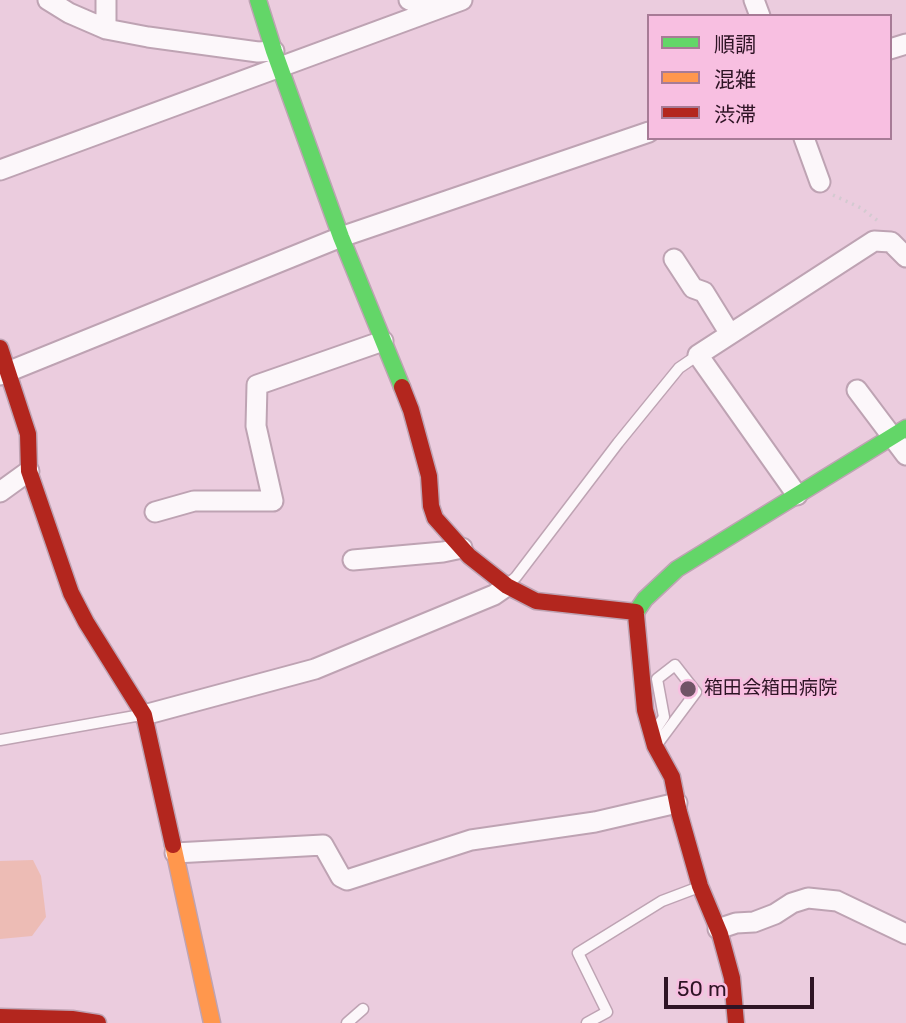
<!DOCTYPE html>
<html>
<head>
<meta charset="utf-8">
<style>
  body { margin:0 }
  #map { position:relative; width:906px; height:1023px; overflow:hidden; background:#ebccde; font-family:Rubik,"Noto Sans JP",sans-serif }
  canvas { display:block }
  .legend { position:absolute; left:647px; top:14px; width:245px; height:126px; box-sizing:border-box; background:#f8bfe1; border:2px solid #a77b96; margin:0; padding:9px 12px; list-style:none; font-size:21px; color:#2e1425 }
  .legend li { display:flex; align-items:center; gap:14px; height:35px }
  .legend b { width:35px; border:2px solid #a77b96 }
  .scale { position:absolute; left:664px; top:977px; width:150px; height:32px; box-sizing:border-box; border:4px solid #2e1425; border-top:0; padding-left:9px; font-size:21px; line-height:24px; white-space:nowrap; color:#2e1425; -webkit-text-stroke:5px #f8bfe1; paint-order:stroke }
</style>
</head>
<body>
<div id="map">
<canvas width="906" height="1023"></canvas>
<ul class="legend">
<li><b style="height:9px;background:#63d668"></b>順調</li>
<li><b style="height:9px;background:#ff974d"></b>混雑</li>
<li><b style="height:9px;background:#b3261e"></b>渋滞</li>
</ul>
<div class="scale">50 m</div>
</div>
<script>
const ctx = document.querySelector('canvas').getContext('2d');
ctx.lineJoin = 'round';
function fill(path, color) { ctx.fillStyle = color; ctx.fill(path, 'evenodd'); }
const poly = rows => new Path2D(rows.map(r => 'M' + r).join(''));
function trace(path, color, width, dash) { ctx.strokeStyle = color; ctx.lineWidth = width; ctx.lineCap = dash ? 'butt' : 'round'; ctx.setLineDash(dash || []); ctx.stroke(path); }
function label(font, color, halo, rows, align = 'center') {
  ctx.font = font + ' Rubik,"Noto Sans JP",sans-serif'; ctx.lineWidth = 5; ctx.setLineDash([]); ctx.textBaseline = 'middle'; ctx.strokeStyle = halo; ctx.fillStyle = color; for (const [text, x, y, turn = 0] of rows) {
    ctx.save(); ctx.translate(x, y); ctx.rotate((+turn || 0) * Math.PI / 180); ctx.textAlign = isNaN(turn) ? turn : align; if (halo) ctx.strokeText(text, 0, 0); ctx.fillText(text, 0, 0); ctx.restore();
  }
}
fill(poly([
  [33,860,41,876,46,917,32,936,0,939,0,861]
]), '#edbcb5');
const lane = poly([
  [507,585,516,577,618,443,679,368,698,355],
  [656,729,664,717,657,679,675,665,696,692,658,743],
  [0,740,141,715],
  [347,1023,363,1009],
  [587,1023,607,1012,578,953,662,901,699,887]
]);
const street = poly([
  [48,0,69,13,106,29,148,37,258,52,274,51],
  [409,0,437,9],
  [754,0,760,16],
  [106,29,106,0],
  [890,49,906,44],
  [804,138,820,182],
  [0,170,462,0],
  [674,259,693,288,704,292,730,334],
  [0,375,341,237,649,132],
  [857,390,906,455],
  [0,492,29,471],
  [797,495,698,355,874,241,891,242,906,257],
  [155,512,194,501,273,501,256,426,257,385,383,341],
  [353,560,443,552,462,548],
  [144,715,315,669,494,595,507,586],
  [175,853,323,845,341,877,347,880,471,840,595,822,677,803],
  [718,929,736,923,754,922,775,914,792,903,808,898,837,901,906,934]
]);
const fast = poly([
  [258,0,274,51,341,237,402,387],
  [636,615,636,612,645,599,677,569,906,428]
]);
const slow = poly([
  [173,845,212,1023]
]);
const jam = poly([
  [0,348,28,434,29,471,71,593,86,622,144,715,173,845],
  [402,387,411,410,429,476,431,506,435,518,469,556,507,586,536,601,636,612],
  [636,615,645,710,655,746,672,777,679,812,700,886,720,934,732,978,736,1023],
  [0,1017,72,1019,98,1023]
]);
trace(lane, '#bea3b3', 13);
trace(street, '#bea3b3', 23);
trace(fast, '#bea3b3', 19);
trace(slow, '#bea3b3', 19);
trace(jam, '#bea3b3', 19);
trace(poly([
  [833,195,861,208,878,221]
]), '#d3cad0', 3.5, [2, 5]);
trace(lane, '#fcf7fa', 10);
trace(street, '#fcf7fa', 19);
trace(fast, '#63d668', 16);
trace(slow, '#ff974d', 16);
trace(jam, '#b3261e', 16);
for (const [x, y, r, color] of [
  [688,689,9,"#705466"]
]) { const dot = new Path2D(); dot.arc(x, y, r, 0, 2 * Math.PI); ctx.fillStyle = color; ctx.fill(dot); trace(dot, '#f8bfe1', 2.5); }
label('19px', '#2e1425', '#f8bfe1', [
  ["箱田会箱田病院",704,689]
], 'left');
</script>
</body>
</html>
